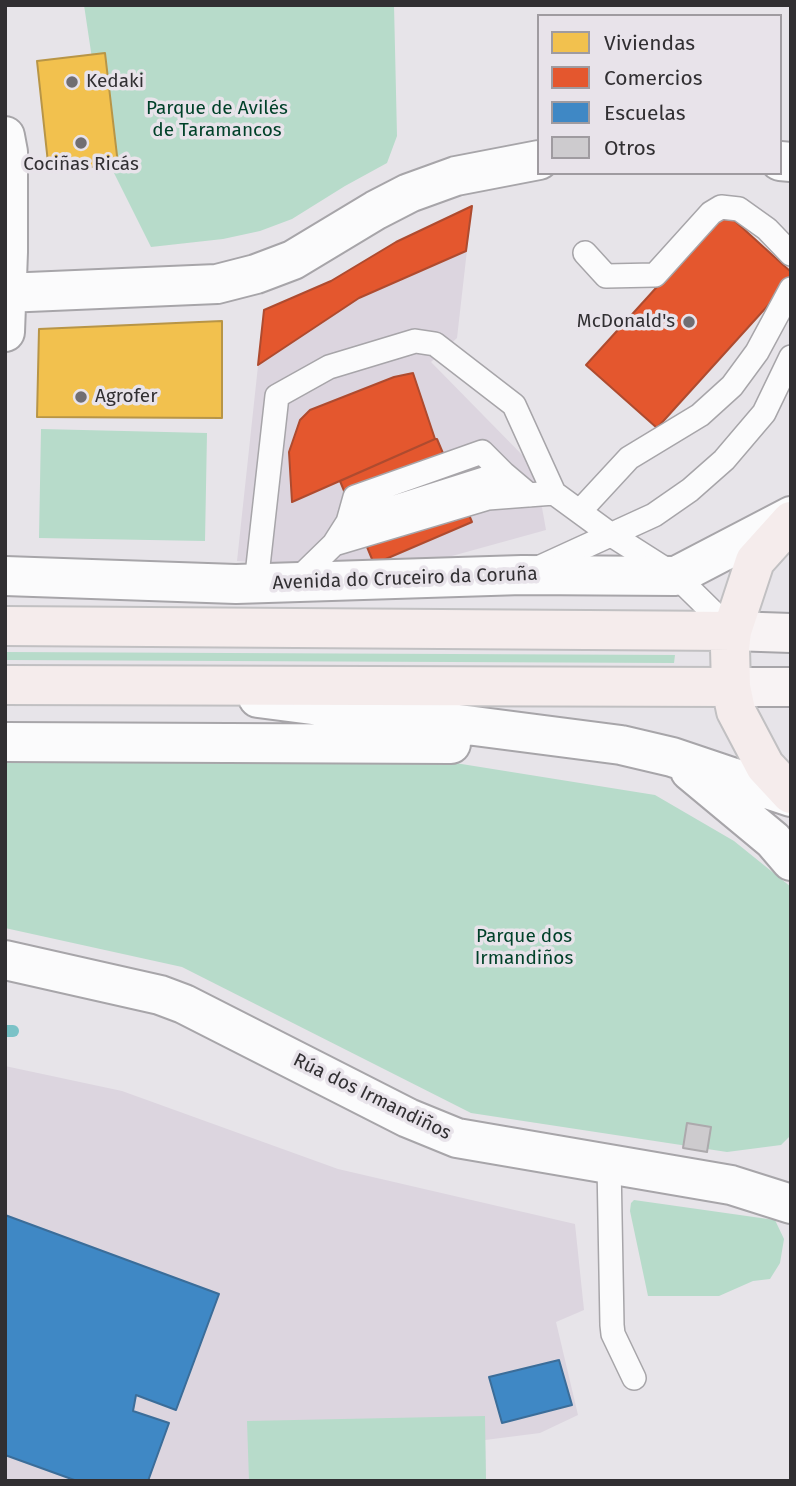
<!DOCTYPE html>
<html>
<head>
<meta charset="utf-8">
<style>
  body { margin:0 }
  #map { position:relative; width:796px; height:1486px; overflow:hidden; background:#e7e4e9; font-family:"Fira Sans",sans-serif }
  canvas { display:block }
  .frame { position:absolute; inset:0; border:7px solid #312f32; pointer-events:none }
  .legend { position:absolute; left:537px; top:14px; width:245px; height:161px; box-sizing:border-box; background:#e8e3ea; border:2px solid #9f9ba0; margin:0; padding:9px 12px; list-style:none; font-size:21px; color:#312f32 }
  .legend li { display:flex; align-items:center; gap:14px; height:35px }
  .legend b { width:35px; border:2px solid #9f9ba0 }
</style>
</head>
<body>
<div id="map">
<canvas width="796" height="1486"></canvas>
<div class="frame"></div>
<ul class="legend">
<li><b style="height:19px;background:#f2c14e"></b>Viviendas</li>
<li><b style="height:19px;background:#e4572e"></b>Comercios</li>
<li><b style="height:19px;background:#3f88c5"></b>Escuelas</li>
<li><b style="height:19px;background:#cdcbce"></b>Otros</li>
</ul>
</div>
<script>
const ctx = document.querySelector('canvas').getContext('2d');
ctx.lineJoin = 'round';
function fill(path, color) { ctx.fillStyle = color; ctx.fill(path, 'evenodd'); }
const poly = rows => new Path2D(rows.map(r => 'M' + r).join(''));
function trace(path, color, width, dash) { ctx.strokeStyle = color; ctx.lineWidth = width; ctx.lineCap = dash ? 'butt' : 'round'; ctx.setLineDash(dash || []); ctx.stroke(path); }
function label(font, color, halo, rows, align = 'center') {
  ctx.font = font + ' "Fira Sans",sans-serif'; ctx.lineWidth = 7; ctx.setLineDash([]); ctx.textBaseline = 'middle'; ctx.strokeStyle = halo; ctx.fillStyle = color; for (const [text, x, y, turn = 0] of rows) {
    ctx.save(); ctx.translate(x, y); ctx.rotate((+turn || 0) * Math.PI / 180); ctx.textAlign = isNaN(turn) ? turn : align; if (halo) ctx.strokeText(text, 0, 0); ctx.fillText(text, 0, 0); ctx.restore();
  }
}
fill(poly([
  [472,206,457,338,431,362,535,468,546,530,423,564,290,565,237,561,264,310,331,281,396,242],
  [5,1066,122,1091,338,1169,575,1224,584,1310,556,1322,578,1415,540,1433,485,1440,486,1481,5,1481]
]), '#dcd5df');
fill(poly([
  [84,5,394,5,397,136,387,163,345,186,292,219,260,231,223,239,151,247,107,159],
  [41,429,207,433,205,541,39,538],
  [5,652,675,655,674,663,5,660],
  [5,762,449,762,655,795,734,841,791,887,791,1135,781,1145,727,1152,471,1113,182,967,5,928],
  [634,1200,775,1220,784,1239,780,1263,770,1279,753,1281,719,1296,648,1296,630,1211,631,1203],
  [485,1416,486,1481,249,1481,247,1421]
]), '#b7dbca');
const homes = poly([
  [105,53,118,164,49,172,37,61,105,53],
  [222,321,222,418,37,417,39,329,222,321]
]);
fill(homes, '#f2c14e');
trace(homes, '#b89546', 2);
const shops = poly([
  [472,206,466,251,359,298,258,365,264,310,331,281,396,242,472,206],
  [725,212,791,272,791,280,657,428,586,365,725,212],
  [413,373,435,439,292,502,289,452,300,420,310,410,394,377,413,373],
  [435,439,437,439,472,522,374,564,340,481,435,439]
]);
fill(shops, '#e4572e');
trace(shops, '#ae4b2f', 2);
const schools = poly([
  [5,1215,219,1294,176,1410,136,1395,133,1411,169,1423,148,1481,77,1481,5,1455,5,1215],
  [559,1360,572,1405,502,1423,489,1377,559,1360]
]);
fill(schools, '#3f88c5');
trace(schools, '#3b6d99', 2);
trace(poly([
  [5,1031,13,1031]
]), '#7bc2c7', 12);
const building = poly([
  [687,1123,711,1127,707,1152,683,1148,687,1123]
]);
fill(building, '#cdcbce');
trace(building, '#aca9ac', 2);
const lane = poly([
  [585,253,606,276,655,275,711,213,721,207,739,209,767,229,791,254],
  [580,511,629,458,700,415,732,386,757,352,791,289],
  [348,522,355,497,482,452,503,473],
  [334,544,488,498,554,493,610,534,676,576,732,631],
  [536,569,654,515,690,490,724,460,764,413,791,357],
  [294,583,334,544,348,522,503,473,529,495],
  [256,584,277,396,329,367,415,341,435,344,514,405,554,493],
  [609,1164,612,1325,613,1334,634,1378]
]);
const street = poly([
  [5,136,8,152,8,252,5,332],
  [780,161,791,162],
  [5,293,217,284,256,274,293,260,376,210,409,193,456,176,539,160],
  [5,576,236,584,522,575,676,576,791,516],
  [258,698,621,745,672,757,791,797],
  [5,742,451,744],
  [690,771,773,840,791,861],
  [5,960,160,995,184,1004,408,1118,457,1138,731,1185,791,1204]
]);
const secondary = poly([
  [732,631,791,633],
  [731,687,791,687]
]);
const primary = poly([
  [791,521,755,561,732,631,730,648,731,687,736,711,765,766,791,794],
  [5,626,732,631],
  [5,685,731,687]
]);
trace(lane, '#a7a5a9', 26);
trace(street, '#a7a5a9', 42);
trace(secondary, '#a7a5a9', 42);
trace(primary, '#c1c0c2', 42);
trace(lane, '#fbfbfc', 23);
trace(street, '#fbfbfc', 38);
trace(secondary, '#f8f3f4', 38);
trace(primary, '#f5ecec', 38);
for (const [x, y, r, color] of [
  [72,82,7,"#716e72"],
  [81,143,7,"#716e72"],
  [689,322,7,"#716e72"],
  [81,397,7,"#716e72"]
]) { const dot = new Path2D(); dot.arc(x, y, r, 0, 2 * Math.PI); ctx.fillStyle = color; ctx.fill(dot); trace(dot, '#e8e3ea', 2.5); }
label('19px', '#312f32', '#e8e3ea', [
  ["Kedaki",86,82],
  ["Cociñas Ricás",81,165,"center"],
  ["McDonald's",675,322,"right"],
  ["Agrofer",95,397]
], 'left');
label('19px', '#004129', '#e8e3ea', [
  ["Parque de Avilés",217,109],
  ["de Taramancos",217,131],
  ["Parque dos",524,937],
  ["Irmandiños",524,959]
]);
label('19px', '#312f32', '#e8e3ea', [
  ["Avenida do Cruceiro da Coruña",405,579,-2],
  ["Rúa dos Irmandiños",372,1097,26]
]);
</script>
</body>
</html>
